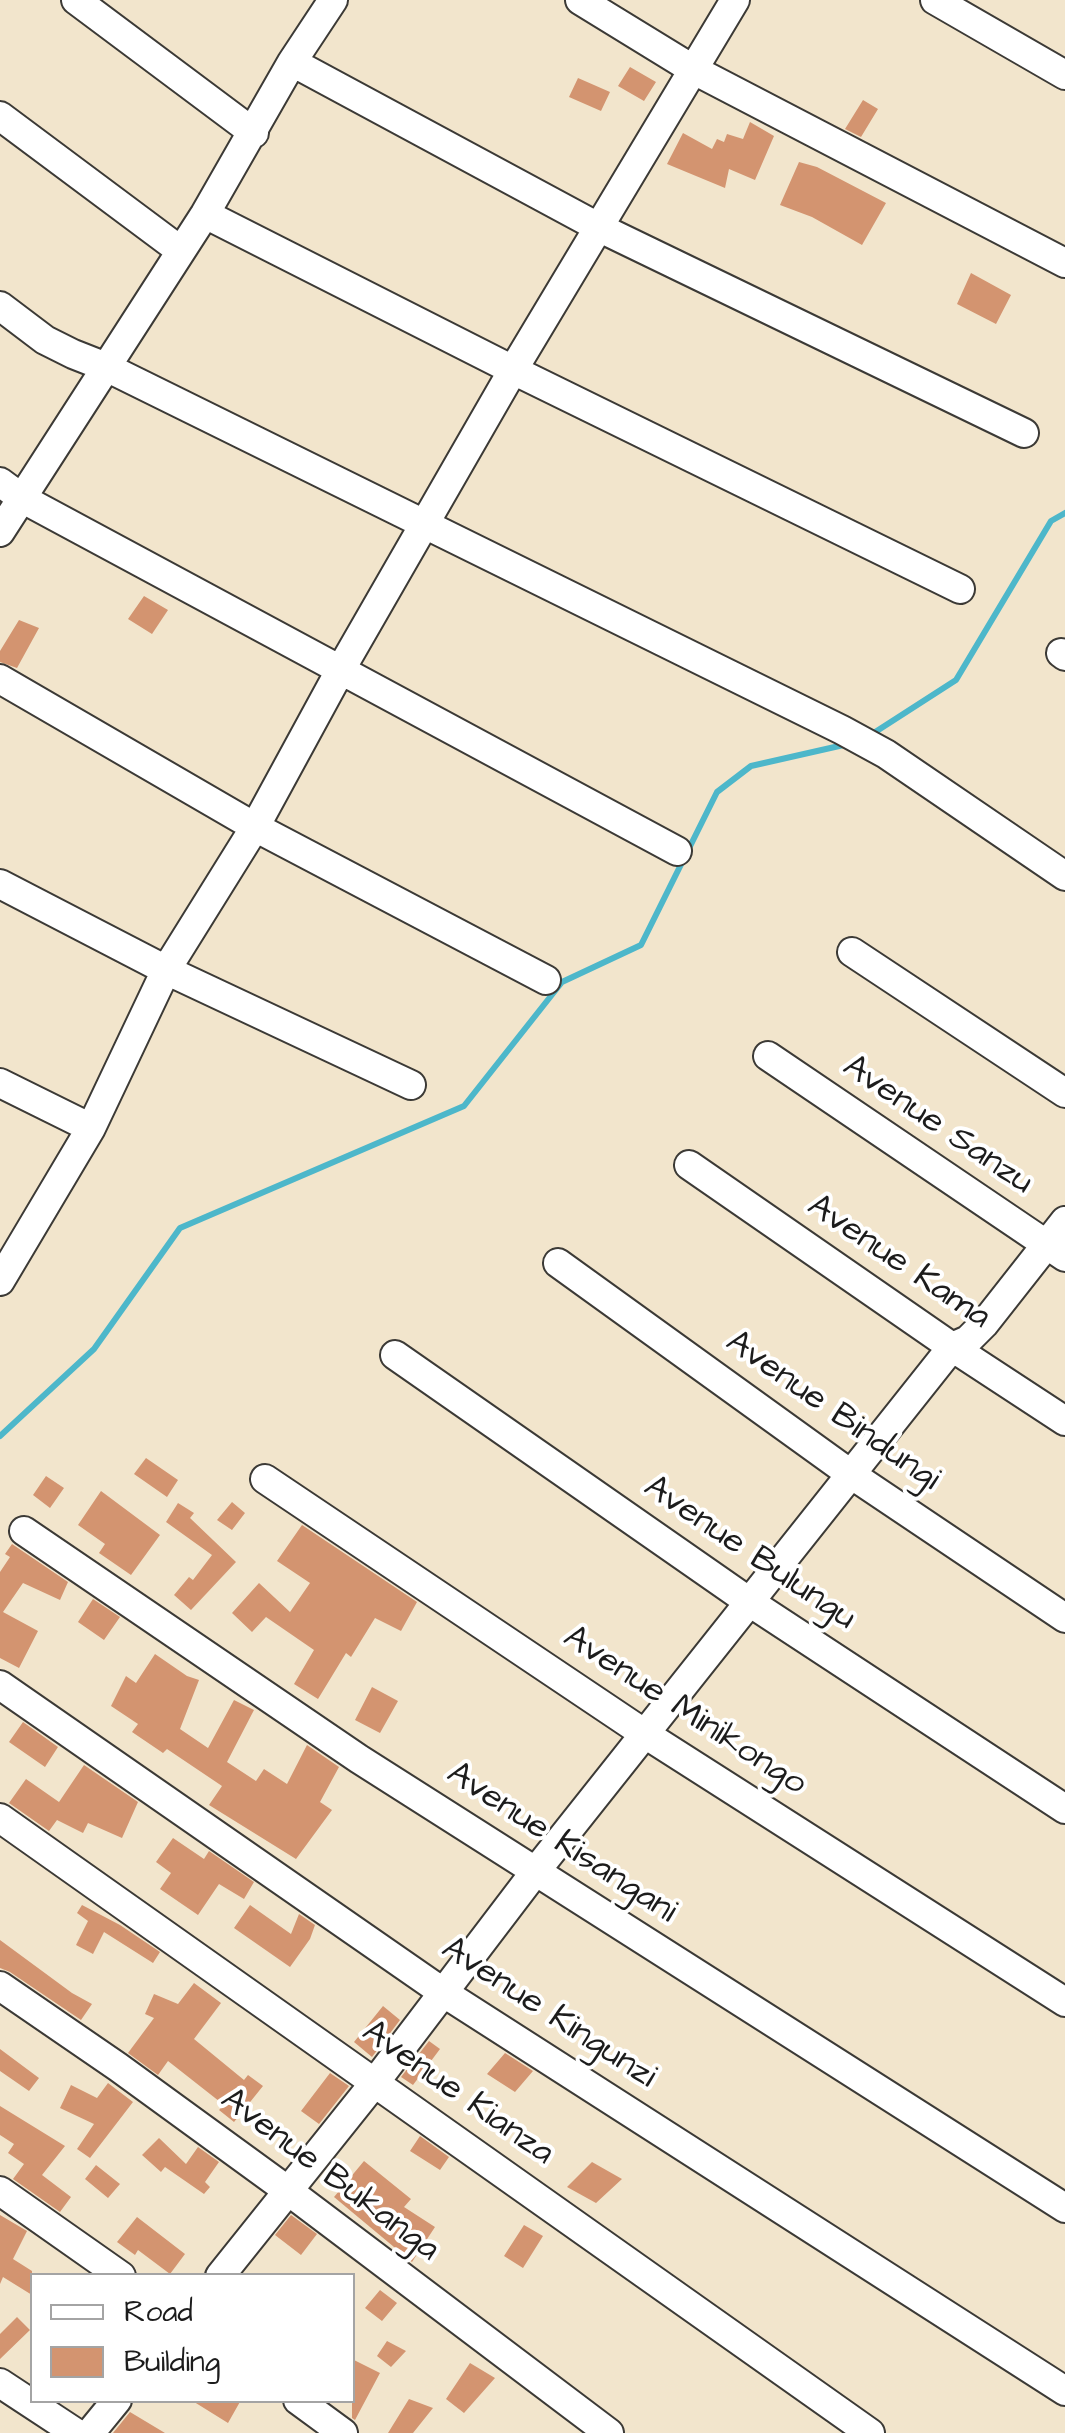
<!DOCTYPE html>
<html>
<head>
<meta charset="utf-8">
<style>
  body { margin:0 }
  #map { position:relative; width:1065px; height:2433px; overflow:hidden; background:#f2e5cc; font-family:"Architects Daughter",sans-serif }
  canvas { display:block }
  .legend { position:absolute; left:30px; top:2273px; width:325px; height:130px; box-sizing:border-box; background:#fff; border:2px solid #a4a4a4; margin:0; padding:12px 18px; list-style:none; font-size:30px; color:#1c1c1c }
  .legend li { display:flex; align-items:center; gap:20px; height:50px }
  .legend b { width:50px; border:2px solid #a4a4a4 }
</style>
</head>
<body>
<div id="map">
<canvas width="1065" height="2433"></canvas>
<ul class="legend">
<li><b style="height:12px;background:#fff"></b>Road</li>
<li><b style="height:28px;background:#d39470"></b>Building</li>
</ul>
</div>
<script>
const ctx = document.querySelector('canvas').getContext('2d');
ctx.lineJoin = 'round';
const poly = rows => new Path2D(rows.map(r => 'M' + r).join(''));
function trace(path, color, width, dash) { ctx.strokeStyle = color; ctx.lineWidth = width; ctx.lineCap = dash ? 'butt' : 'round'; ctx.setLineDash(dash || []); ctx.stroke(path); }
function fill(path, color) { ctx.fillStyle = color; ctx.fill(path, 'evenodd'); }
function label(font, color, halo, rows, align = 'center') {
  ctx.font = font + ' "Architects Daughter",sans-serif'; ctx.lineWidth = 8; ctx.setLineDash([]); ctx.textBaseline = 'middle'; ctx.strokeStyle = halo; ctx.fillStyle = color; for (const [text, x, y, turn = 0] of rows) {
    ctx.save(); ctx.translate(x, y); ctx.rotate((+turn || 0) * Math.PI / 180); ctx.textAlign = isNaN(turn) ? turn : align; if (halo) ctx.strokeText(text, 0, 0); ctx.fillText(text, 0, 0); ctx.restore();
  }
}
trace(poly([
  [869,736,956,680,1051,521,1065,513],
  [0,1436,94,1349,180,1228,464,1106,562,982,641,945,717,792,751,766,848,744]
]), '#4db7ca', 6);
fill(poly([
  [630,67,656,82,644,101,618,86],
  [578,78,610,92,601,111,569,97],
  [863,100,878,109,861,137,845,129],
  [750,122,774,136,755,180,729,169,725,188,667,164,683,133,712,149,717,139,724,142,727,134,743,139],
  [799,162,817,167,886,203,862,245,812,217,780,205],
  [971,273,1011,295,996,324,957,304],
  [144,596,168,610,152,634,128,619],
  [19,620,39,628,17,668,0,662,0,651],
  [146,1458,178,1480,167,1497,134,1474],
  [46,1476,64,1488,50,1508,33,1495],
  [101,1491,160,1535,131,1575,99,1553,105,1544,78,1525],
  [232,1502,245,1513,232,1530,217,1520],
  [178,1503,194,1513,190,1518,236,1562,191,1610,174,1595,189,1577,193,1580,212,1555,166,1522],
  [302,1525,417,1602,401,1631,375,1618,351,1657,346,1653,318,1699,294,1684,314,1650,266,1617,252,1632,232,1613,259,1583,290,1612,310,1583,277,1561],
  [12,1544,68,1582,60,1600,23,1583,3,1612,38,1631,19,1668,0,1658,0,1572,10,1557,5,1554],
  [93,1599,120,1617,104,1640,78,1622],
  [155,1654,187,1676,199,1680,180,1729,208,1748,234,1700,254,1710,227,1762,256,1781,264,1769,287,1784,307,1745,339,1767,320,1802,332,1810,296,1859,209,1805,222,1786,167,1749,163,1753,132,1732,138,1724,111,1706,126,1676,136,1683],
  [372,1687,398,1701,380,1733,355,1720],
  [23,1722,58,1747,45,1767,9,1742],
  [84,1765,138,1802,122,1838,88,1823,83,1833,57,1820,49,1831,9,1803,26,1779,59,1802],
  [173,1838,204,1859,209,1851,254,1882,244,1899,219,1884,198,1915,160,1889,171,1873,156,1862],
  [82,1905,120,1925,160,1952,153,1963,104,1932,93,1954,76,1945,88,1921,77,1913],
  [250,1905,291,1934,299,1914,315,1925,310,1939,290,1967,234,1928],
  [0,1940,72,1993,92,2004,81,2020,10,1972,0,1968],
  [194,1983,221,2003,194,2039,244,2080,248,2075,263,2086,234,2122,219,2110,224,2105,168,2061,158,2075,128,2053,154,2018,145,2014,154,1994,178,2004],
  [383,2006,400,2020,372,2057,354,2042],
  [429,2041,440,2049,413,2085,401,2077],
  [0,2049,39,2078,29,2091,0,2071],
  [505,2053,533,2071,515,2092,487,2074],
  [330,2073,349,2086,319,2124,301,2111],
  [108,2083,133,2102,90,2158,77,2149,94,2124,60,2108,71,2085,97,2098],
  [0,2106,65,2146,42,2175,71,2197,60,2212,13,2179,24,2164,8,2153,14,2144,0,2135],
  [420,2136,449,2157,440,2170,410,2151],
  [159,2138,186,2164,198,2147,219,2162,205,2182,210,2187,204,2194,165,2167,161,2172,142,2155],
  [364,2161,411,2199,404,2207,435,2227,412,2262,334,2197],
  [592,2162,622,2179,596,2203,567,2187],
  [96,2165,120,2184,108,2198,85,2179],
  [0,2215,27,2231,13,2259,32,2271,32,2295,3,2277,0,2284],
  [291,2215,317,2234,301,2255,275,2235],
  [137,2217,185,2254,170,2274,138,2250,135,2255,117,2242],
  [524,2225,543,2236,523,2268,504,2256],
  [380,2290,397,2303,382,2321,365,2308],
  [17,2317,30,2330,0,2359,0,2334],
  [387,2341,406,2351,391,2367,377,2356],
  [352,2359,380,2373,355,2420,352,2418],
  [470,2363,495,2378,464,2413,446,2399],
  [409,2399,433,2408,413,2433,388,2433],
  [191,2400,241,2400,228,2423],
  [130,2412,165,2433,113,2433]
]), '#d39470');
const minor = poly([
  [76,0,254,133],
  [580,0,694,70,1065,263],
  [935,0,1065,75],
  [292,62,600,228,1024,433],
  [0,116,181,251],
  [205,214,513,370,960,589],
  [0,306,45,340,73,354,106,367,842,730,886,754,1065,876],
  [0,482,23,499,677,851],
  [0,532,205,214,292,62,333,0],
  [1061,653,1065,656],
  [0,679,255,827,546,980],
  [0,884,166,970,411,1085],
  [852,952,1065,1093],
  [768,1056,1065,1257],
  [0,1083,91,1128],
  [689,1165,952,1347,1065,1421],
  [558,1263,852,1475,1065,1618],
  [0,1281,91,1128,166,970,255,827,341,669,513,370,735,0],
  [395,1355,751,1603,1065,1809],
  [265,1479,645,1734,1065,2002],
  [24,1531,359,1759,1065,2208],
  [0,1685,444,1993,1065,2391],
  [0,1818,870,2433],
  [0,1986,118,2067,287,2190,609,2433],
  [0,2191,121,2276],
  [220,2276,376,2081,535,1872,952,1347,968,1340,984,1324,1065,1221],
  [0,2383,76,2433],
  [298,2400,343,2433],
  [90,2433,117,2400]
]);
trace(minor, '#3c3a36', 32);
trace(minor, '#fff', 28);
label('35px', '#1c1c1c', '#fff', [
  ["Avenue Sanzu",937,1126,34],
  ["Avenue Kama",898,1263,34],
  ["Avenue Bindungi",832,1412,35],
  ["Avenue Bulungu",749,1554,34],
  ["Avenue Minikongo",684,1712,33],
  ["Avenue Kisangani",561,1844,33],
  ["Avenue Kingunzi",548,2014,33],
  ["Avenue Kianza",457,2094,35],
  ["Avenue Bukanga",329,2176,37]
]);
</script>
</body>
</html>
